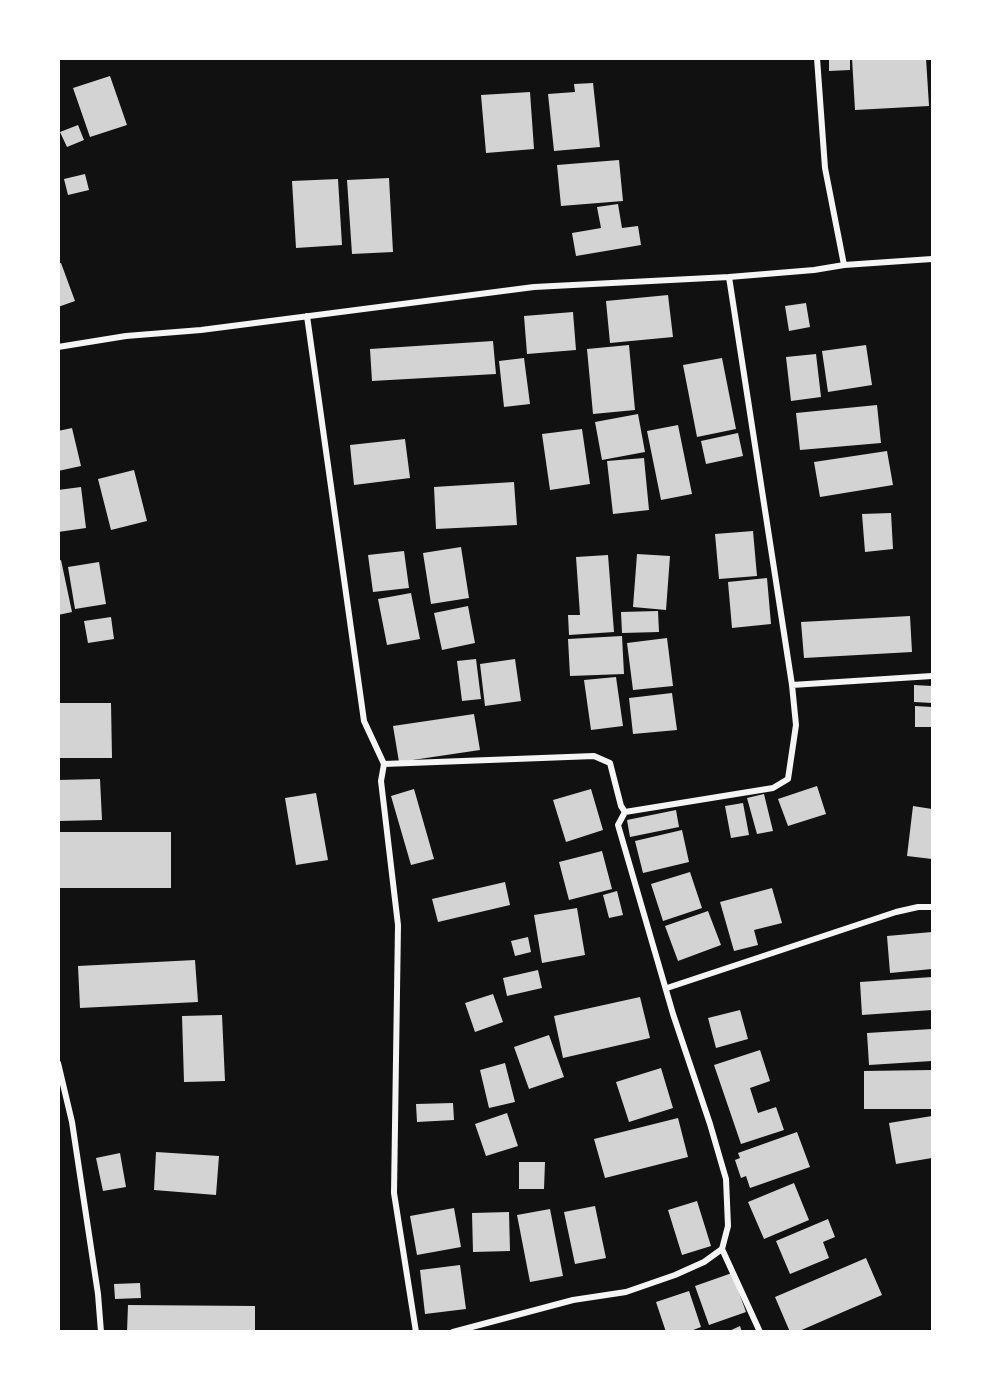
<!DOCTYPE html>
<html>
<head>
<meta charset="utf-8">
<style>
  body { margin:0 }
  #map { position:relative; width:991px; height:1390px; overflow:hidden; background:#111; font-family:Roboto,sans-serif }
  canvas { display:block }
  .frame { position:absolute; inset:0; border:60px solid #fff; pointer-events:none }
</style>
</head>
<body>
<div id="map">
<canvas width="991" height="1390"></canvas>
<div class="frame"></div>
</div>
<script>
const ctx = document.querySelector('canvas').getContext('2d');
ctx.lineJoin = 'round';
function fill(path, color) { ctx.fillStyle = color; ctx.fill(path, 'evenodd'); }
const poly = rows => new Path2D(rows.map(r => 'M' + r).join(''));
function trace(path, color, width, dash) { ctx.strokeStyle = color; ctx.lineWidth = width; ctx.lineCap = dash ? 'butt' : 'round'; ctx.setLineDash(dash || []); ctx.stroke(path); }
fill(poly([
  [829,58,850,58,850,70,829,71],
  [852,58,926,58,929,106,855,110],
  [110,76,127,125,90,137,73,88],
  [593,83,600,147,554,151,548,94,575,92,574,84],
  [530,92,534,149,486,153,481,95],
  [78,125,84,140,67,147,60,132],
  [619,160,623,201,561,206,557,165],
  [85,174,89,190,68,195,64,179],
  [389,178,393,252,352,254,347,180],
  [338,179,342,245,296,248,292,181],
  [618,204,622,228,638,226,641,245,576,256,572,233,601,228,597,207],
  [61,263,75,301,58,307,58,264],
  [668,295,673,337,610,343,606,301],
  [806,303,810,327,789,331,785,306],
  [573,312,576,350,527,354,524,316],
  [493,341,496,374,372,381,370,349],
  [629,345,635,410,593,414,587,349],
  [866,345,872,385,828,392,822,351],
  [816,354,821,397,791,401,786,357],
  [524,358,530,404,504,407,499,361],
  [722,358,736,429,697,437,683,365],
  [877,405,881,443,800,450,796,413],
  [638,414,645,452,602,460,595,422],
  [678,425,692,494,661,500,647,431],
  [72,428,81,466,58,471,58,431],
  [582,429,590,484,550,490,542,434],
  [738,433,743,456,706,464,701,441],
  [405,439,410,478,354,485,350,445],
  [887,451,893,485,820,497,814,462],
  [644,458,649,510,613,514,607,461],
  [134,470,147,521,111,530,98,479],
  [514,482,517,525,436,529,434,487],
  [81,487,86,528,58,532,58,490],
  [891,513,893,549,865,552,862,514],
  [753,531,757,576,719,579,715,534],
  [461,547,469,598,431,604,423,553],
  [404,551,409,588,373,592,368,555],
  [637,554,670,556,666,610,633,607],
  [608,555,614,632,569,635,568,615,580,615,576,557],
  [61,560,72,612,58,615,58,561],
  [99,562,106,604,75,609,68,567],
  [767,578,771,624,732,628,728,582],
  [411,593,420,639,387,645,378,599],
  [468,606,475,643,442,650,434,613],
  [658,611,659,632,622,633,621,612],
  [910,616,912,652,804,658,801,622],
  [111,617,114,639,88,643,84,621],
  [622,636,624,674,570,676,568,639],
  [667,638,673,686,633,690,627,643],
  [476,659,481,699,462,701,457,661],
  [515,659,521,701,485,706,480,664],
  [616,677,623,726,591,730,584,680],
  [914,685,932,686,932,703,914,702],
  [672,693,677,730,633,734,629,698],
  [58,703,111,703,112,758,58,758],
  [915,706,932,707,932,727,915,727],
  [474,714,480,750,399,762,393,726],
  [100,779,102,820,58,821,58,780],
  [817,786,826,814,788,826,778,799],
  [414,789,434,859,411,865,391,796],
  [591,789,603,830,566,842,553,800],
  [316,793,328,860,296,865,285,798],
  [764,794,773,831,757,834,747,798],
  [743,803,749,835,731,838,725,806],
  [913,806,932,809,932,859,907,856],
  [676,810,679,827,630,837,627,820],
  [682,830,689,862,643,873,635,841],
  [58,832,171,832,171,888,58,888],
  [602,851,612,889,569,900,559,862],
  [690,872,702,908,663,921,651,884],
  [505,882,510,905,438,922,432,899],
  [772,888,782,923,754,930,758,945,734,951,720,902],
  [617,891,623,915,609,918,603,895],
  [577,908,585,955,542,963,534,915],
  [708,911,721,945,678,961,665,926],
  [932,932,932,969,890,973,887,936],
  [528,937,531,952,515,956,511,941],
  [195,960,198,1002,80,1008,78,966],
  [538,970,542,988,507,996,503,978],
  [932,977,932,1010,862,1015,860,982],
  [493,994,503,1022,475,1032,465,1003],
  [640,997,650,1038,563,1058,554,1016],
  [740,1010,748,1039,716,1048,708,1018],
  [222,1015,225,1081,184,1082,182,1016],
  [932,1029,932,1061,869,1065,867,1033],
  [549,1035,564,1077,529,1089,514,1047],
  [760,1050,770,1081,750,1088,758,1113,776,1107,784,1130,741,1144,714,1065],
  [505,1063,515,1102,489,1108,480,1070],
  [661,1068,673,1108,629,1122,616,1082],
  [932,1070,932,1109,864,1109,864,1071],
  [453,1103,454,1120,417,1122,416,1104],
  [507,1113,518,1146,486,1156,475,1124],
  [932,1116,932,1158,896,1164,889,1123],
  [678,1118,688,1157,605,1178,594,1139],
  [797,1132,810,1167,750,1188,746,1176,741,1178,735,1160,740,1158,738,1153],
  [156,1152,219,1156,216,1195,154,1190],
  [120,1153,126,1187,103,1191,96,1158],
  [519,1162,545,1162,544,1189,519,1189],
  [794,1183,809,1220,764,1239,748,1202],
  [697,1201,711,1246,682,1255,668,1210],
  [595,1206,606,1258,575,1264,564,1212],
  [454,1208,461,1247,417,1255,410,1216],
  [550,1209,563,1276,530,1282,517,1215],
  [509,1212,510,1251,473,1252,472,1213],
  [828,1219,835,1237,823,1242,829,1258,790,1274,776,1241],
  [866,1258,882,1295,797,1332,790,1332,775,1297],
  [460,1265,466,1309,425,1314,420,1270],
  [732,1273,746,1312,709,1325,695,1286],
  [140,1283,141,1298,115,1299,114,1284],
  [689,1291,701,1327,688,1332,666,1332,656,1302],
  [128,1305,255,1306,255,1332,127,1332],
  [740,1326,742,1332,727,1332]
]), '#d3d3d3');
trace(poly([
  [817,58,825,168,844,265],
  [307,316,364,721,384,764],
  [58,347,126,336,201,330,534,287,729,277,814,270,844,265,932,259],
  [792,685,932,676],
  [667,988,896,912,918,907,932,907],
  [58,1063,72,1122,98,1294,101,1332],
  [722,1249,760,1332],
  [416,1332,394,1193,398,925,381,781,384,764,594,756,610,763,621,806,625,812],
  [453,1332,573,1300,626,1292,675,1275,704,1262,722,1249,728,1226,726,1179,710,1124,673,1014,618,825,625,812,773,788,788,779,796,725,792,685,729,277]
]), '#f5f5f5', 6);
</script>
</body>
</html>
